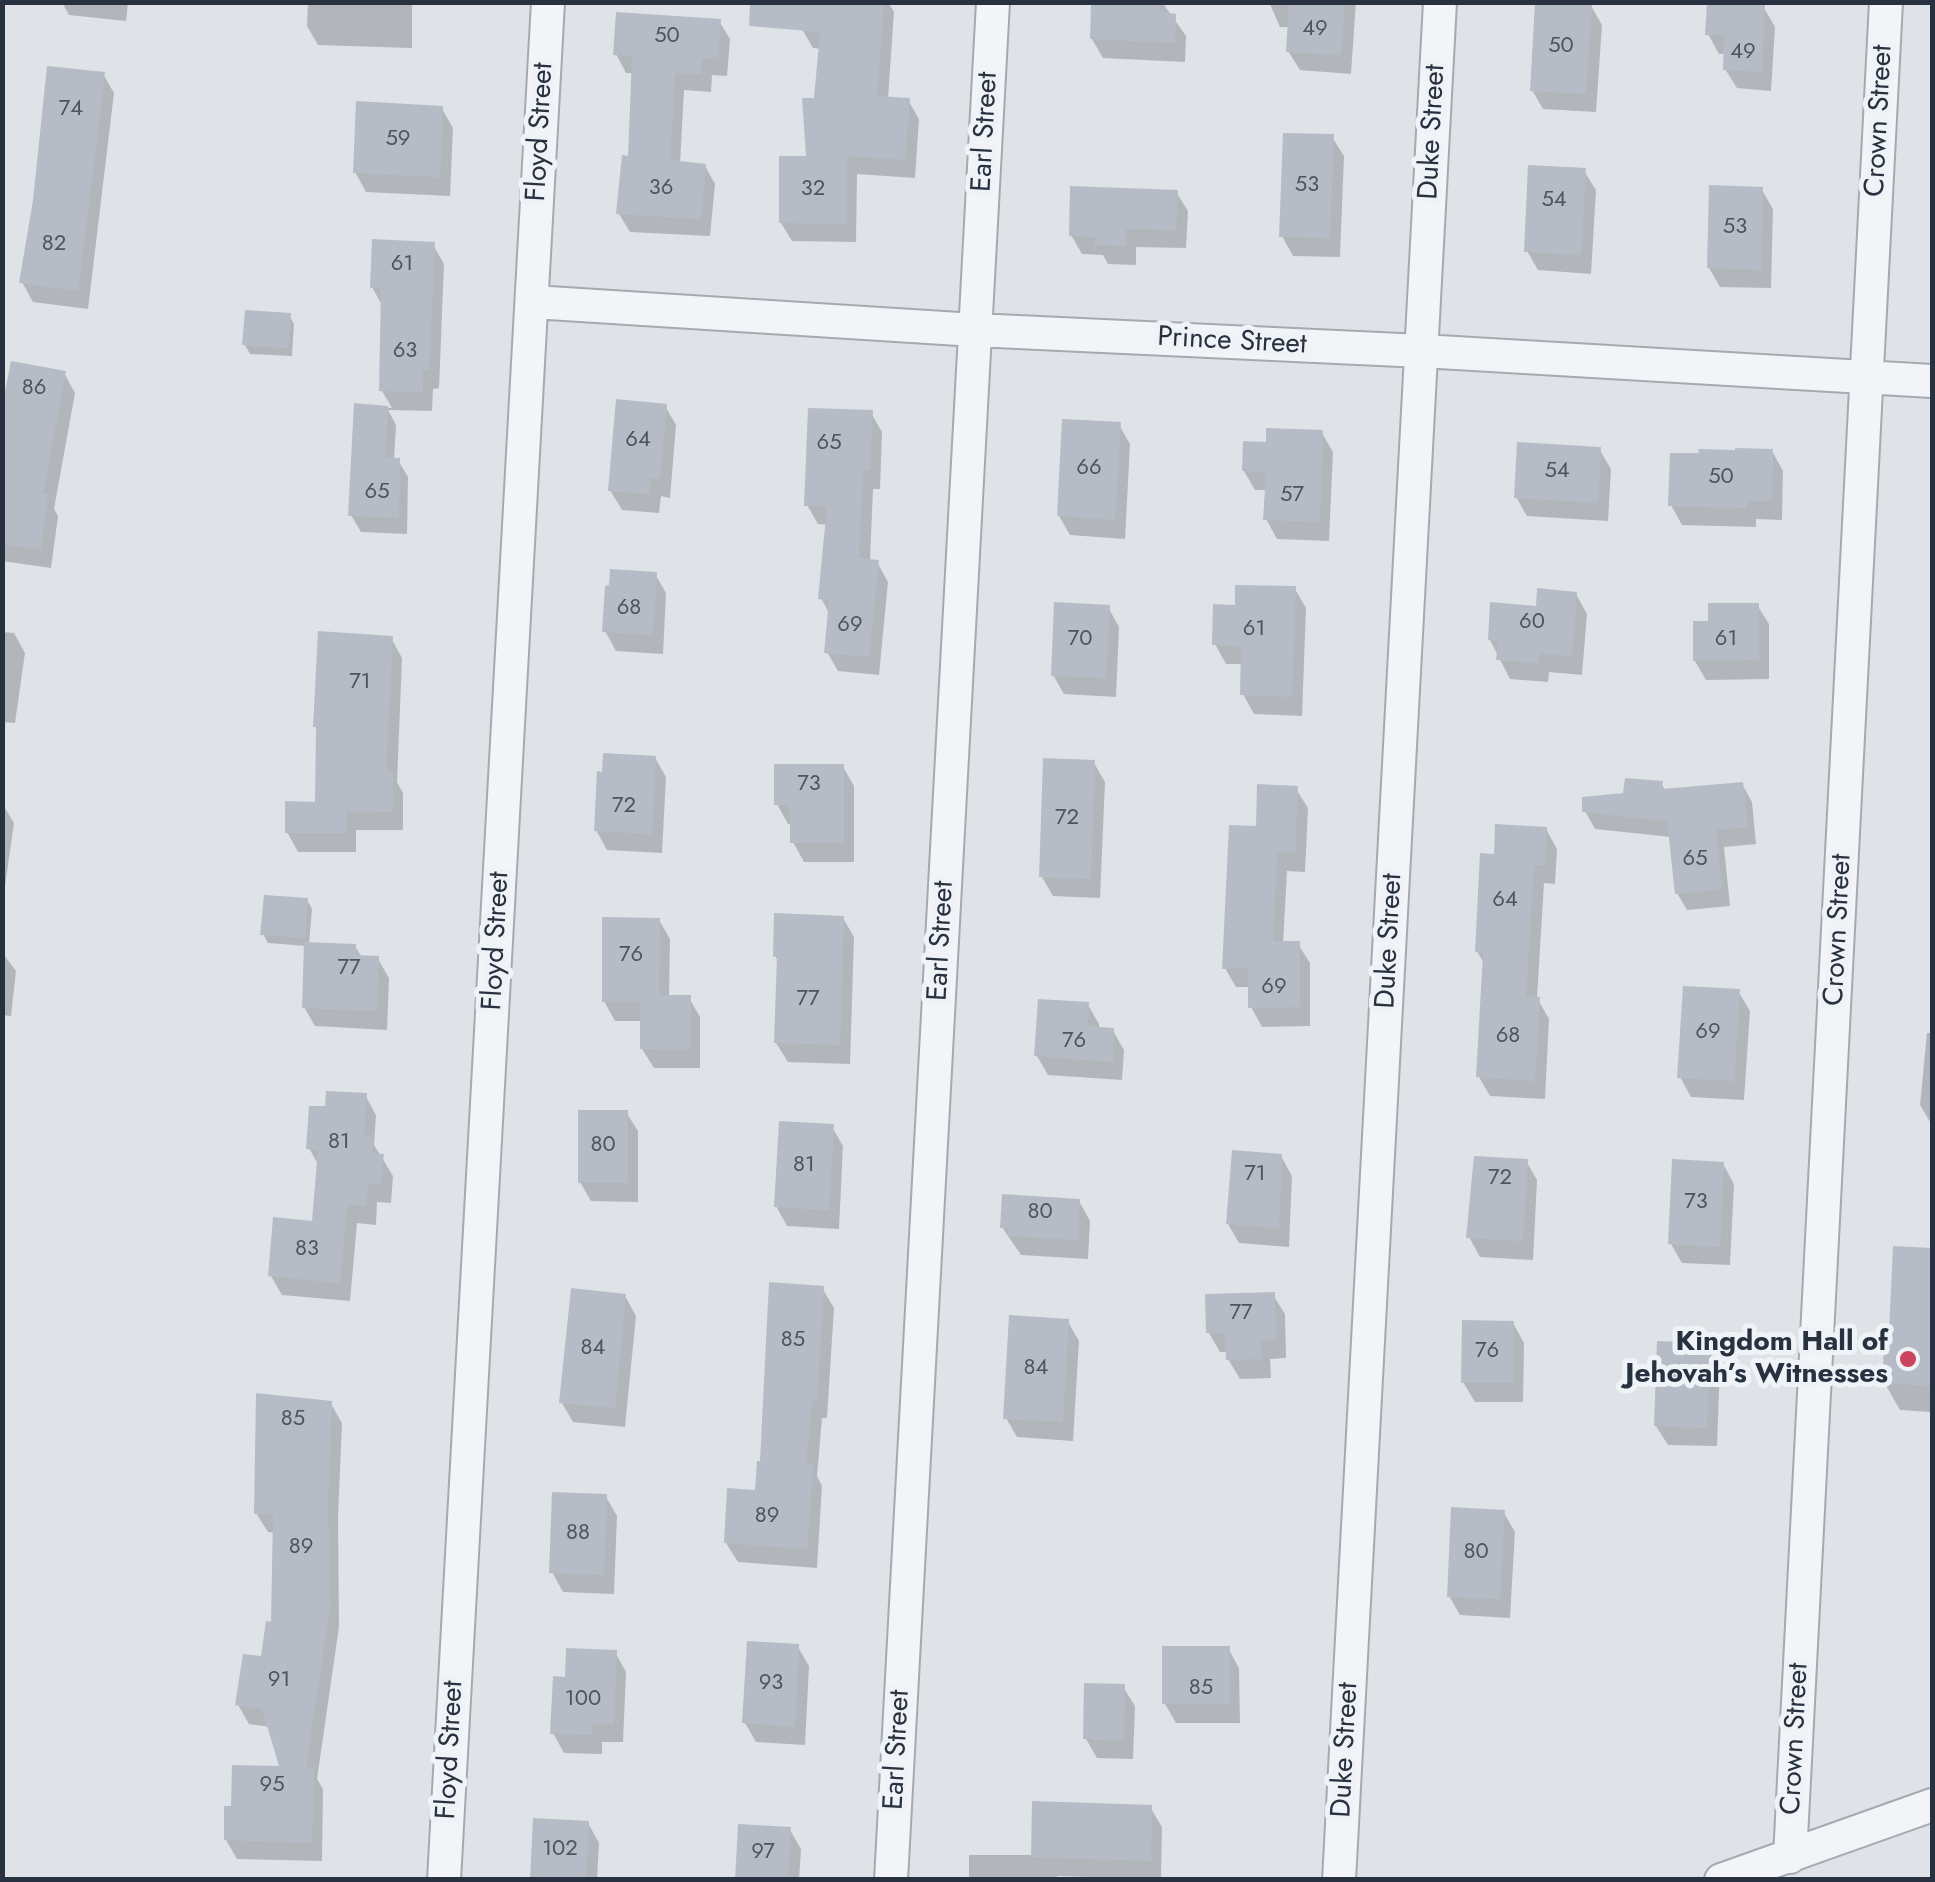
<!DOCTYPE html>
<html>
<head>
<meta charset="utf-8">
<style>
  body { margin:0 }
  #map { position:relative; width:1935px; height:1882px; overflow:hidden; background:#dfe3e8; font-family:Jost,sans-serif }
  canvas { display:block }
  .frame { position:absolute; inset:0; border:5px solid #28313f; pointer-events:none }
</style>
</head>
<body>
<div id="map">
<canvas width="1935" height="1882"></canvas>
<div class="frame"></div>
</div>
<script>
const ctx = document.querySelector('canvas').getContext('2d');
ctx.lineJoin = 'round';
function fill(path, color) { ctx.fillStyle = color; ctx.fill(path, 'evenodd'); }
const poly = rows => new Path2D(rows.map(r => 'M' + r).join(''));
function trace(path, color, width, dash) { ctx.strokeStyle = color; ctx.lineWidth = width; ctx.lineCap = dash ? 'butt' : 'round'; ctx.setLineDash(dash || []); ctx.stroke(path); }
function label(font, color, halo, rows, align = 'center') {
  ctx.font = font + ' Jost,sans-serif'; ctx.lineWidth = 10; ctx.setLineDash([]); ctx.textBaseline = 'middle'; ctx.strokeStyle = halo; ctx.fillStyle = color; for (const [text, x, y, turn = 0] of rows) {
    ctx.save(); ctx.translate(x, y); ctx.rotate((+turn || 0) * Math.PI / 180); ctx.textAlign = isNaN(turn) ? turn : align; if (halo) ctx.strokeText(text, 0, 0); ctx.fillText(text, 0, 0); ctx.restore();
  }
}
fill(poly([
  [62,2,128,2,126,21,69,15],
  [308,2,412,2,412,48,318,45,307,26],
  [804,2,888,2,894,12,888,99,908,100,919,119,915,178,857,174,856,242,792,241,781,223,808,158,816,100,821,49,813,48,802,29],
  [1094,2,1162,2,1186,36,1185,62,1103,58,1092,39],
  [1269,2,1356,2,1351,74,1300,70,1288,51,1290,27,1280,27],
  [1591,6,1602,25,1596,112,1543,109,1532,90],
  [1764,8,1775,27,1771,91,1737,88,1725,69,1726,54,1719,54,1708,34],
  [719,21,730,39,727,76,712,75,711,92,684,90,680,164,705,166,715,184,710,236,630,232,619,214,630,158,634,73,626,73,616,54],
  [103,74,114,93,88,309,33,302,22,282],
  [442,109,453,128,450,196,366,192,355,172],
  [1332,137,1344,156,1340,257,1293,256,1282,236],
  [1584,171,1596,190,1591,274,1538,270,1527,251],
  [1762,190,1773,209,1771,288,1720,287,1709,268],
  [1176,192,1188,211,1186,248,1136,247,1136,265,1108,264,1103,255,1082,254,1071,235],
  [433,245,444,264,439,388,433,389,432,411,388,410,396,425,394,460,398,460,408,477,407,534,361,532,351,515,356,406,392,408,382,391,383,307,372,287],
  [289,315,294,324,292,356,250,354,245,345],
  [64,373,75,393,54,509,58,516,51,568,2,561,2,421],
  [665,406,676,425,670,498,661,496,659,513,622,510,610,490],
  [871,413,882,432,880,489,873,489,870,562,877,562,888,582,879,675,838,671,827,652,830,615,821,598,828,525,818,524,807,505],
  [1119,425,1130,444,1125,539,1070,535,1059,516],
  [1322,433,1333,452,1329,541,1277,539,1266,519,1267,490,1255,490,1244,471,1268,444],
  [1599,449,1611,469,1608,521,1527,516,1516,497],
  [1772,451,1783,471,1782,520,1756,519,1756,527,1682,525,1671,505],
  [655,574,666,593,663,654,616,651,605,631],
  [1295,589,1306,608,1302,716,1254,714,1243,694,1243,664,1226,664,1215,644,1237,607],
  [1576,594,1587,614,1582,675,1549,672,1548,682,1510,679,1490,640,1538,608],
  [1757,605,1769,624,1769,679,1706,680,1695,661,1710,623],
  [1108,607,1119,627,1116,697,1064,694,1053,675],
  [2,632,14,633,25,653,15,723,2,722],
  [391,638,402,658,397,782,403,793,403,830,356,830,356,852,298,852,287,832,317,804,318,731,315,726],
  [655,758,666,777,662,853,607,850,596,830,605,774],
  [1094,763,1105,782,1100,898,1053,896,1042,877],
  [843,767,854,786,854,862,804,862,793,842,793,824,788,824,777,804],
  [1661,783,1666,792,1742,784,1752,802,1756,844,1724,847,1730,906,1687,910,1677,893,1671,837,1595,829,1585,811],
  [1296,789,1308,808,1305,872,1287,871,1283,944,1298,944,1310,963,1310,1026,1262,1027,1251,1007,1251,987,1236,987,1225,968,1258,828],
  [2,803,14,823,4,893,2,893],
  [1546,829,1557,849,1555,884,1544,883,1537,998,1549,1019,1545,1099,1490,1096,1479,1077,1485,965,1477,951,1496,857],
  [307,900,312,909,309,945,355,946,362,958,378,959,389,978,387,1030,315,1026,304,1007,307,946,268,943,263,934],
  [843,918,854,937,850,1064,788,1062,776,1043,779,963,775,956],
  [659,920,670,939,669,998,689,998,700,1017,700,1068,654,1068,642,1049,643,1021,615,1021,604,1001],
  [2,952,16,971,11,1016,2,1015],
  [1738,991,1750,1011,1744,1100,1691,1097,1680,1077],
  [1088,1005,1099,1024,1099,1030,1113,1031,1124,1050,1122,1080,1048,1075,1037,1056],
  [1927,1033,1932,1033,1932,1125,1920,1105],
  [365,1095,376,1115,374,1145,393,1176,391,1203,377,1202,376,1225,357,1223,350,1301,282,1295,271,1276,314,1223,319,1166,309,1148,327,1109],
  [626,1112,638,1131,638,1202,591,1201,580,1182],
  [832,1127,843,1146,839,1229,787,1226,776,1206],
  [1281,1156,1292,1176,1289,1247,1239,1243,1228,1224],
  [1526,1161,1537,1180,1533,1260,1480,1257,1469,1237],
  [1723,1164,1734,1184,1730,1265,1682,1263,1671,1244],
  [1079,1201,1090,1221,1088,1259,1021,1255,1002,1227],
  [1895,1249,1932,1250,1932,1412,1900,1410,1884,1382,1891,1335],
  [822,1288,834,1308,827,1418,822,1418,817,1476,822,1486,817,1568,738,1562,726,1543,758,1492],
  [1273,1295,1285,1314,1286,1358,1270,1359,1271,1378,1240,1379,1228,1359,1228,1352,1220,1352,1209,1333],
  [625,1296,636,1316,625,1427,573,1422,562,1403],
  [1068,1322,1079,1341,1073,1441,1017,1437,1006,1418],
  [1513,1323,1524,1343,1523,1402,1475,1402,1463,1382],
  [1709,1345,1720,1365,1717,1446,1668,1445,1656,1426],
  [331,1404,342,1423,338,1518,339,1627,317,1779,323,1789,322,1861,237,1859,226,1840,234,1808,282,1769,270,1727,249,1724,238,1705,263,1659,274,1625,275,1533,268,1532,256,1513],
  [606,1497,617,1516,614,1594,563,1592,552,1572],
  [1504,1513,1515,1532,1510,1618,1460,1615,1449,1596],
  [798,1647,809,1666,805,1745,756,1742,745,1723],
  [1228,1648,1239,1668,1240,1723,1176,1723,1165,1704],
  [615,1652,626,1672,623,1742,602,1742,602,1754,564,1753,553,1733,567,1680],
  [1123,1687,1135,1706,1133,1759,1097,1758,1086,1739],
  [1150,1807,1162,1827,1161,1879,1057,1876,1057,1880,969,1880,969,1855,1034,1855],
  [588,1823,599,1843,597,1880,532,1880],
  [790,1830,801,1849,799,1880,738,1880]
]), '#0003');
fill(poly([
  [750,2,884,2,877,96,910,98,905,160,847,156,847,224,779,223,779,156,806,156,802,98,814,98,820,32,749,26],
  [1091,2,1160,2,1160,12,1176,14,1175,43,1090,39],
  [1289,2,1345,2,1341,55,1286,52],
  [1535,2,1592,4,1586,94,1530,91],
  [1707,2,1765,5,1762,72,1723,70,1724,35,1705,35],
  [616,12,721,19,718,59,702,58,701,74,675,73,670,160,706,164,701,219,616,214,622,155,628,156,632,56,613,55],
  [47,66,105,72,78,291,19,283,33,200],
  [356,101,443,106,440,177,353,173],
  [1283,133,1334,134,1330,238,1279,237],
  [1528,165,1586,168,1581,255,1524,252],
  [1709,185,1763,187,1761,270,1707,268],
  [1070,186,1178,190,1176,230,1126,229,1126,246,1094,245,1095,237,1069,236],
  [372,239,435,242,429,370,423,370,423,392,379,391,381,288,370,288],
  [245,310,291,313,288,348,242,345],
  [11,361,66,371,43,494,48,494,41,549,2,544,2,407],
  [616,399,667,404,660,479,651,478,649,494,608,491],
  [354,403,388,406,385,457,400,458,399,518,348,516],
  [808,408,873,410,870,470,863,470,859,558,879,560,869,657,824,653,829,600,818,599,827,506,804,506],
  [1062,419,1121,422,1115,520,1057,516],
  [1266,428,1323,430,1320,522,1263,520,1266,472,1242,471,1243,441,1266,442],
  [1517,442,1601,447,1598,503,1514,498],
  [1735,448,1773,449,1772,501,1747,501,1746,508,1668,506,1670,453,1699,453,1698,449,1735,450],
  [610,569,657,572,653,635,602,632,605,586,609,585],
  [1235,585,1296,586,1292,697,1240,695,1241,646,1212,645,1213,604,1235,605],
  [1537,588,1577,592,1572,656,1539,653,1538,663,1496,660,1498,641,1488,640,1490,602,1536,606],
  [1054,602,1110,605,1106,678,1051,676],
  [1708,603,1759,603,1759,660,1693,661,1693,621,1708,621],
  [318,631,393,636,386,771,393,771,393,812,347,811,347,833,285,833,285,801,315,802,316,727,313,727],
  [603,753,656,756,652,834,594,831,597,771,602,772],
  [1043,758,1095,760,1091,879,1039,877],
  [774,764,844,764,844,843,790,843,790,805,774,805],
  [1625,778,1663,781,1662,789,1743,782,1748,827,1716,830,1722,889,1675,894,1667,821,1582,812,1582,797,1623,793],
  [1257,784,1298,786,1295,853,1277,852,1273,941,1300,941,1300,1007,1248,1008,1248,968,1222,969,1229,825,1256,826],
  [1495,824,1547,827,1545,865,1534,865,1526,996,1540,997,1535,1081,1476,1077,1483,953,1475,952,1480,853,1494,854],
  [264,895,308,898,305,938,260,935],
  [774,913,844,916,840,1045,774,1043,777,956,773,957],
  [602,917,660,918,659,995,691,995,690,1050,640,1049,640,1002,602,1002],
  [304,942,356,944,356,955,379,956,377,1011,302,1008],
  [1683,986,1740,989,1734,1081,1677,1078],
  [1038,999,1089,1002,1088,1026,1114,1028,1113,1062,1034,1056],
  [326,1091,367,1093,364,1136,373,1137,372,1153,384,1154,381,1184,368,1183,366,1206,347,1205,340,1283,268,1276,273,1217,312,1221,318,1150,306,1149,309,1106,325,1106],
  [578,1110,628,1110,628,1183,578,1183],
  [779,1121,834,1124,829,1210,774,1207],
  [1232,1150,1282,1154,1279,1228,1226,1224],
  [1474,1156,1528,1159,1523,1241,1466,1238],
  [1672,1159,1724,1162,1720,1247,1668,1244],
  [1002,1194,1080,1199,1078,1240,1008,1236,1008,1228,1000,1228],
  [1893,1246,1932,1248,1932,1386,1882,1383,1885,1332,1889,1332],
  [769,1282,824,1286,817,1400,812,1399,806,1464,813,1464,807,1549,724,1543,727,1488,755,1490,757,1461,760,1461],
  [571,1288,626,1294,615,1408,559,1403],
  [1275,1292,1276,1339,1261,1340,1262,1359,1226,1360,1225,1333,1206,1333,1205,1294],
  [1009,1315,1069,1319,1063,1422,1003,1419],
  [1462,1320,1514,1321,1513,1383,1461,1383],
  [1657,1341,1710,1343,1707,1428,1654,1426],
  [256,1393,332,1401,328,1497,330,1606,306,1767,314,1767,312,1843,224,1840,224,1806,231,1806,232,1765,279,1766,262,1709,235,1705,243,1654,261,1656,266,1621,271,1622,273,1514,254,1514],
  [552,1492,607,1494,604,1575,549,1573],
  [1451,1507,1505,1510,1500,1599,1447,1597],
  [747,1641,799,1644,795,1727,742,1723],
  [1162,1646,1230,1646,1230,1704,1162,1704],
  [566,1648,617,1650,614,1724,592,1723,592,1735,550,1734,553,1676,565,1677],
  [1084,1683,1125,1684,1124,1741,1083,1739],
  [1032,1801,1152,1805,1151,1861,1031,1857],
  [533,1818,589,1821,586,1880,530,1880],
  [738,1824,791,1827,788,1880,735,1880]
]), '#b6bcc5');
const minor = poly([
  [533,302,975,330,1422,351,1932,381],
  [1790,1857,1886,2],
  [444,1880,548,2],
  [891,1880,993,2],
  [1339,1880,1440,2],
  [1721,1880,1932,1805]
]);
trace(minor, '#a4aab2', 36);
trace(minor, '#f2f4f7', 32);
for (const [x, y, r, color] of [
  [1908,1359,10,"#cd445e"]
]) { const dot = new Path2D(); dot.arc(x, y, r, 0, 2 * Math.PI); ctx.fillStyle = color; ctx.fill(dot); trace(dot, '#eff2f6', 4); }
label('22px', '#4c5460', null, [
  ["49",1315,30],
  ["50",667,37],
  ["50",1561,47],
  ["49",1743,53],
  ["74",71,110],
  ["59",398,140],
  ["53",1307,186],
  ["36",661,189],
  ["32",813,190],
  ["54",1554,201],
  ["53",1735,228],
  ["82",54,245],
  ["61",402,265],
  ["63",405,352],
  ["86",34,389],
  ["64",638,441],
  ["65",829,444],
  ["66",1089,469],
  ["54",1557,472],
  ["50",1721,478],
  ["65",377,493],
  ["57",1292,496],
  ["68",629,609],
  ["60",1532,623],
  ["69",850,626],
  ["61",1254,630],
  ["70",1080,640],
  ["61",1726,640],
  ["71",360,683],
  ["73",809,785],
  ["72",624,807],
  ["72",1067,819],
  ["65",1695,860],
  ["64",1505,901],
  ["76",631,956],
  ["77",349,969],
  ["69",1274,988],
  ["77",808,1000],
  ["69",1708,1033],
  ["68",1508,1037],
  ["76",1074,1042],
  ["81",339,1143],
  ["80",603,1146],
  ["81",804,1166],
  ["71",1255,1175],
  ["72",1500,1179],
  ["73",1696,1203],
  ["80",1040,1213],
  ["83",307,1250],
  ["77",1241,1314],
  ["85",793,1341],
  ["84",593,1349],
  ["76",1487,1352],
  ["84",1036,1369],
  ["85",293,1420],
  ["89",767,1517],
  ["88",578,1534],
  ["89",301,1548],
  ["80",1476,1553],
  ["91",279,1681],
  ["93",771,1684],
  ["85",1201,1689],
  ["100",583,1700],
  ["95",272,1786],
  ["102",560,1850],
  ["97",763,1853]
]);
label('28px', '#28313f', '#eff2f6', [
  ["Crown Street",1880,121,-87],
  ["Floyd Street",541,132,-87],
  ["Earl Street",986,132,-87],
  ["Duke Street",1433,132,-87],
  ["Prince Street",1232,342,3],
  ["Crown Street",1839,930,-87],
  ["Floyd Street",497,941,-87],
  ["Earl Street",942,941,-87],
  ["Duke Street",1390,941,-87],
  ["Crown Street",1796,1739,-87],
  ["Floyd Street",451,1750,-87],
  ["Earl Street",898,1750,-87],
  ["Duke Street",1346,1750,-87]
]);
label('bold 28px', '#28313f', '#eff2f6', [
  ["Kingdom Hall of",1888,1343],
  ["Jehovah’s Witnesses",1888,1375]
], 'right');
</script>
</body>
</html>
